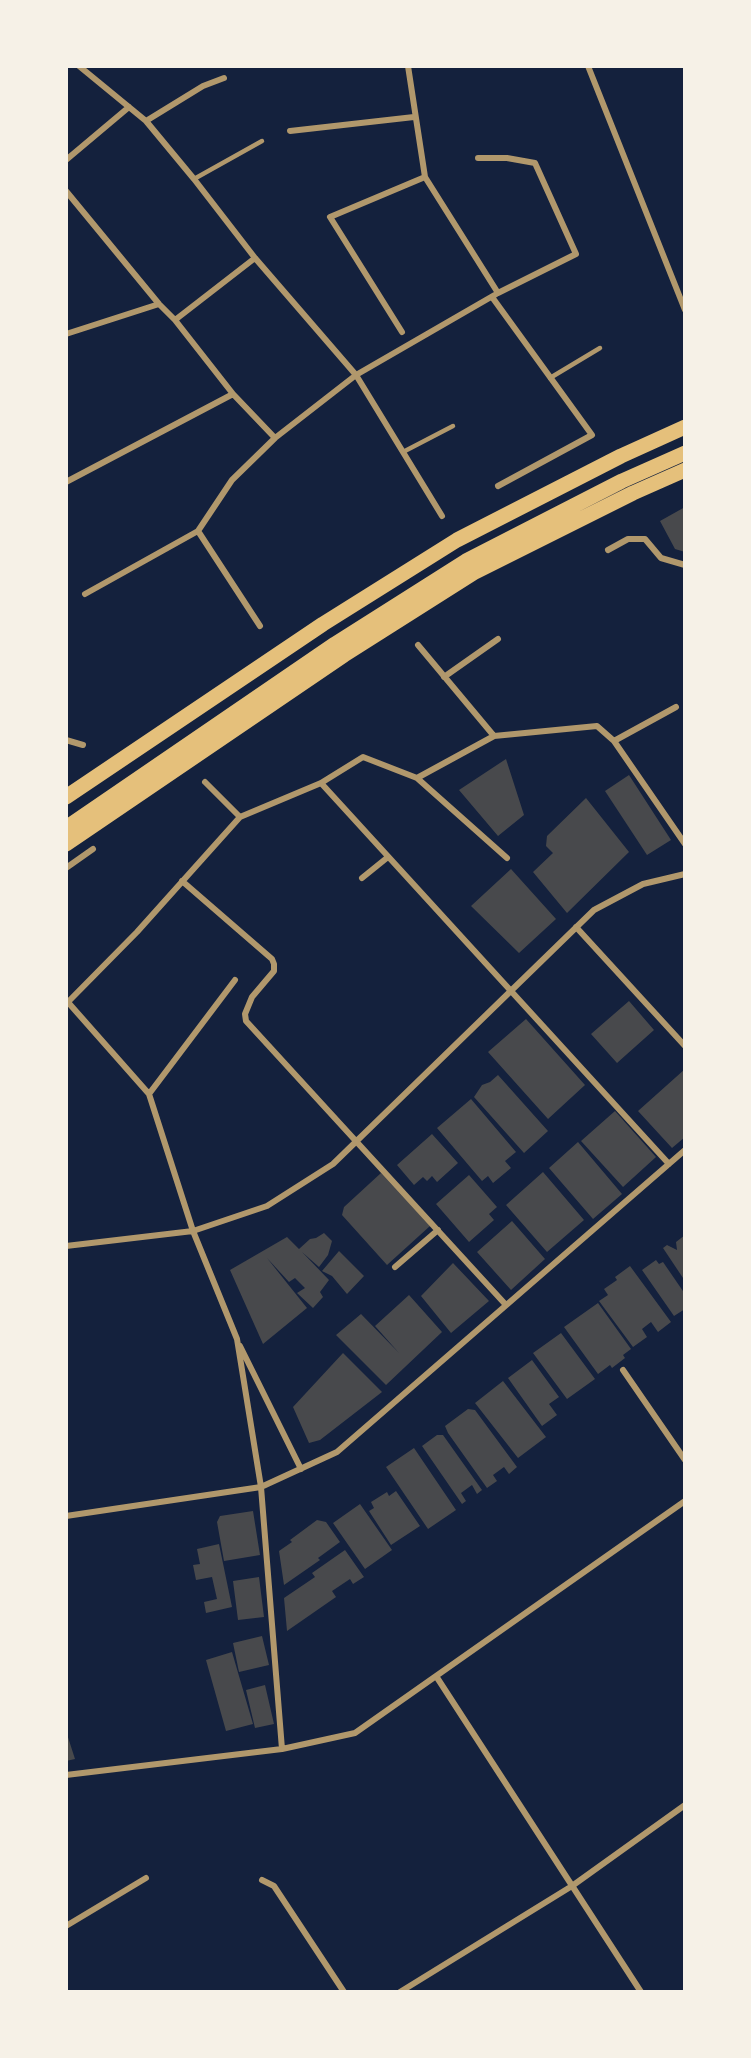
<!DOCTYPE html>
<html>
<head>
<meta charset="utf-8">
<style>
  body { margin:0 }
  #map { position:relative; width:751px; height:2058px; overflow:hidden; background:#14213d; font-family:"PT Sans",sans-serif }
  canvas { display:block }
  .frame { position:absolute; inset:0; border:68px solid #f6f1e7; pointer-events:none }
</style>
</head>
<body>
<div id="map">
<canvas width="751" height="2058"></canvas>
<div class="frame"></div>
</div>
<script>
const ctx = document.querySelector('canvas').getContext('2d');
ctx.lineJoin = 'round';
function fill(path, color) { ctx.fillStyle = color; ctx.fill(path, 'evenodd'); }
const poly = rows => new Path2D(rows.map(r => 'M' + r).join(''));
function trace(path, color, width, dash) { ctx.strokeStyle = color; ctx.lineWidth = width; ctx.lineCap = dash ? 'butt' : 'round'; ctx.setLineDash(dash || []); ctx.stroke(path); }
fill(poly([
  [685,507,685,552,675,549,660,521],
  [506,759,524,815,498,836,459,790],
  [629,775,671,840,647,855,605,791],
  [586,798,629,852,567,913,533,872,553,853,546,846,547,836],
  [511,869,556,919,519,953,471,906],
  [629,1001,654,1030,617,1063,591,1034],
  [526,1019,585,1085,548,1119,488,1052],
  [685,1069,685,1137,672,1148,638,1111],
  [498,1075,548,1131,524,1153,474,1097,482,1085,490,1082],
  [471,1099,516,1152,505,1161,511,1168,493,1183,488,1176,482,1181,437,1128],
  [615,1111,656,1157,623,1187,581,1141],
  [432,1134,458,1163,437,1182,432,1176,427,1181,423,1177,414,1185,397,1165],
  [578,1142,622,1194,593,1219,549,1168],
  [543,1172,584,1220,547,1252,506,1205],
  [381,1173,430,1226,387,1265,342,1215,344,1207],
  [469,1175,497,1207,489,1214,494,1220,469,1242,436,1204],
  [512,1221,545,1259,511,1290,477,1252],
  [324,1233,332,1241,328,1255,319,1267,302,1252,329,1280,320,1292,323,1297,313,1308,297,1293,305,1288,295,1278,289,1282,267,1258,307,1308,263,1344,230,1270,287,1237,299,1249,310,1239,316,1238],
  [685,1235,685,1281,663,1248,667,1245,677,1250,676,1242],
  [339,1251,364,1276,347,1294,332,1276,322,1271],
  [656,1260,659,1264,663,1262,685,1294,685,1309,674,1316,642,1270],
  [453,1263,489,1301,451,1333,421,1296],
  [630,1266,671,1322,658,1332,651,1322,642,1329,647,1337,633,1347,599,1301,608,1295,604,1289,617,1280,615,1277],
  [409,1295,442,1332,386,1385,336,1335,361,1314,399,1353,375,1326],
  [598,1303,631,1349,623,1355,625,1358,612,1368,610,1365,598,1374,564,1327],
  [561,1333,595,1379,567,1399,533,1353],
  [343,1353,382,1392,320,1440,309,1443,293,1407],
  [532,1360,559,1397,549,1404,557,1415,542,1426,508,1378],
  [503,1381,546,1437,518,1458,475,1403],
  [468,1409,475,1410,517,1467,509,1474,504,1467,493,1475,497,1481,487,1488,448,1433,445,1426],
  [437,1435,443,1435,482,1490,477,1494,472,1485,461,1493,466,1501,462,1504,422,1446],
  [414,1448,456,1510,428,1529,386,1467],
  [396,1491,420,1526,391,1545,369,1511,374,1508,371,1502,387,1492,389,1496],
  [360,1504,392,1550,365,1569,333,1523],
  [253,1511,260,1555,224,1561,217,1522,220,1516],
  [317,1520,326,1522,340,1542,318,1558,320,1560,284,1585,279,1551,292,1542,290,1540],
  [219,1544,232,1607,206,1613,204,1602,217,1599,212,1577,196,1580,193,1565,200,1564,197,1549],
  [345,1550,364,1577,353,1584,350,1579,332,1591,336,1597,287,1631,284,1598,315,1577,312,1573],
  [259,1577,264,1617,238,1620,233,1581],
  [262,1636,269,1665,239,1672,233,1643],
  [232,1652,253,1724,226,1731,206,1660],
  [265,1685,274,1724,255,1728,246,1690],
  [66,1731,75,1759,66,1761]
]), '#48494c');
trace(poly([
  [194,179,262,141],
  [550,378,600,348],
  [403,452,453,426]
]), '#b1986c', 4.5);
trace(poly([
  [79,66,146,121,194,179,255,258,356,375,442,516],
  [408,66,425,177,498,293],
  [588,66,685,310],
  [146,121,203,86,224,78],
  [290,131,414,117],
  [66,160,129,107],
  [66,191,159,304,175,320,233,394,275,438],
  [492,297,592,435,498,486],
  [175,320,255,258],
  [402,332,330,217,425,177],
  [66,334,159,304],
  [66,482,233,394],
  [198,531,260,626],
  [608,550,628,539,645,539,661,558,685,565],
  [85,594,198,531,232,480,275,438,356,375,498,293,576,254,535,163,507,158,478,158],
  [418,645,494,736],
  [444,677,498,639],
  [66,740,83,745],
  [614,741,676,707],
  [417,778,494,736,597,726,614,741,685,844],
  [205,782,240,817],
  [321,783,669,1164],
  [66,868,93,849],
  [362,878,388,857],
  [182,881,272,959,274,964,274,971,252,997,245,1014,246,1021,506,1305],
  [576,927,685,1046],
  [66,1000,149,1094,193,1231,237,1339,261,1487,282,1749],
  [67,1003,137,932,240,817,321,783,363,757,417,778,507,858],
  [149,1094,235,980],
  [66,1246,193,1231,267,1206,333,1164,594,910,643,884,685,874],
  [395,1267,438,1230],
  [240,1346,301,1469],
  [623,1370,685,1460],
  [66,1516,261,1487,337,1452,685,1150],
  [436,1676,641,1992],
  [66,1775,282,1749,355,1733,685,1501],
  [262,1880,274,1886,344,1992],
  [66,1926,146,1878],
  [400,1992,572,1886,685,1805]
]), '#b1986c', 6);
trace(poly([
  [66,797,323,624,457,540,621,456,685,427],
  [66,828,335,644,466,561,622,481,685,453],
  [66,844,344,655,475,572,633,493,685,470]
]), '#e5c07b', 15);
</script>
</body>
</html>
